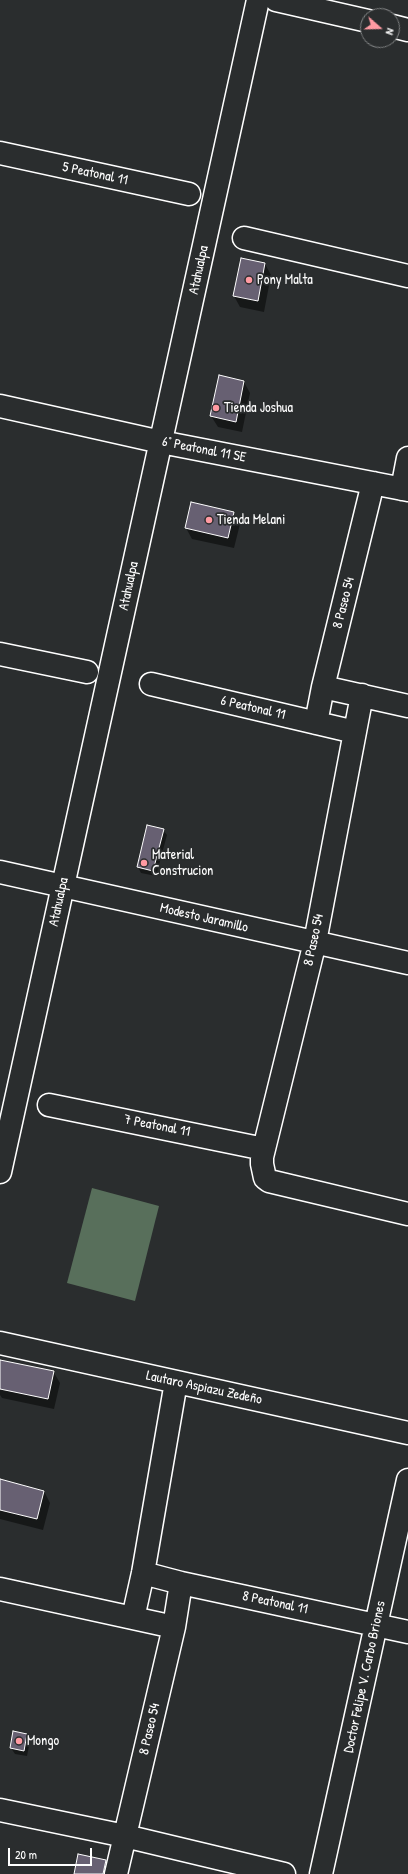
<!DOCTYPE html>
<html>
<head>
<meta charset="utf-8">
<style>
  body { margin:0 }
  #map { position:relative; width:408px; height:1874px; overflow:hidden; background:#2a2d2e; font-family:"Patrick Hand",sans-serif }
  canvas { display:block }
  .north { position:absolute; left:360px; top:8px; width:40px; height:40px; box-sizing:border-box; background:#2a2d2e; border:1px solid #7f8182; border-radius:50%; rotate:110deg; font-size:11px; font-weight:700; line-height:16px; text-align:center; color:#fff }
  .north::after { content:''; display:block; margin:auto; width:14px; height:18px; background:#ff9aa2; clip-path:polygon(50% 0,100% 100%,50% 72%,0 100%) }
  .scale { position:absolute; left:8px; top:1848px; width:84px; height:18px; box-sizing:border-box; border:2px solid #fff; border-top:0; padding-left:5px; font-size:12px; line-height:14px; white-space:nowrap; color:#fff; -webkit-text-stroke:3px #2a2d2e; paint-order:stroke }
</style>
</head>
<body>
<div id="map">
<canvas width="408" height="1874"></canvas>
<div class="north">N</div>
<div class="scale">20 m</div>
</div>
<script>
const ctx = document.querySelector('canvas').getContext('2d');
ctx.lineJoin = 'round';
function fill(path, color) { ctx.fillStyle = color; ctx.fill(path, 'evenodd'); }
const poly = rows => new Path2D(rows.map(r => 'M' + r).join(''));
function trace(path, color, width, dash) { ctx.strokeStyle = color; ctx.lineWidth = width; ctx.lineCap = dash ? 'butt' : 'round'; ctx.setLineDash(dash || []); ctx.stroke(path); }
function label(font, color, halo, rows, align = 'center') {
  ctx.font = font + ' "Patrick Hand",sans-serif'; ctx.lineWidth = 3.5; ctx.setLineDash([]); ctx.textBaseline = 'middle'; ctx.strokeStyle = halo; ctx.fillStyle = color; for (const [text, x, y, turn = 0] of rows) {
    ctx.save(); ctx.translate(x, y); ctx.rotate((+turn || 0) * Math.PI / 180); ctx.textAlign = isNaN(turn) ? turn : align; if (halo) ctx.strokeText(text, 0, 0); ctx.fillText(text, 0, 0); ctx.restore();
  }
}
fill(poly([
  [92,1188,159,1206,135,1301,67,1283]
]), '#586f5b');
fill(poly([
  [242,259,265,264,271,275,264,312,240,307,234,296],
  [244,382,250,393,242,432,218,427,211,416],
  [233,513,240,524,234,548,192,539,186,528],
  [163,830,167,835,156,876,141,873,138,867],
  [0,1365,53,1371,60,1383,54,1409,2,1398,0,1395],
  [0,1480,44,1491,50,1503,43,1530,0,1519],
  [26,1735,30,1741,27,1756,15,1754,11,1748],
  [105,1861,111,1874,75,1874]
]), '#0007');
const building = poly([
  [241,258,265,263,258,301,233,296,241,258],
  [219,375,244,381,236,422,210,416,219,375],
  [191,502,234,512,228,538,185,528,191,502],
  [147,825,164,829,153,871,137,867,147,825],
  [0,1360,54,1371,48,1399,0,1389,0,1360],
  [0,1479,44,1491,37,1519,0,1510,0,1479],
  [13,1731,27,1734,24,1751,10,1748,13,1731],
  [78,1854,106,1860,103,1874,74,1874,78,1854]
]);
fill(building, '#676072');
trace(building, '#fff', 1);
const minor = poly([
  [276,0,368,21],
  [392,26,408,30],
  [0,153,189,194],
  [244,238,408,276],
  [0,406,161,442,408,490],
  [402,489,408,458],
  [0,654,87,672],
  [151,684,355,732],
  [323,687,408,706],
  [362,695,315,942,262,1157,262,1164,265,1178,269,1181,408,1214],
  [316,723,323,687,373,483],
  [0,872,408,963],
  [49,1105,264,1149],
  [0,1172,258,0],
  [0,1343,408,1433],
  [143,1573,181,1583,408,1632],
  [0,1589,174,1627],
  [133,1618,143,1573,176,1382],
  [0,1810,125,1836,284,1874],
  [116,1874,174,1627,181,1583],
  [321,1874,408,1480]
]);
trace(minor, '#fff', 25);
trace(minor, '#2a2d2e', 22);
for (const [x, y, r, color] of [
  [249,280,4,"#ff9aa2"],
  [216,408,4,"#ff9aa2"],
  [209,520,4,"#ff9aa2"],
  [144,863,4,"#ff9aa2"],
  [19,1741,4,"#ff9aa2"]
]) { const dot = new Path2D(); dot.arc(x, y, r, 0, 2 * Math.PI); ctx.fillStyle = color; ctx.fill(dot); trace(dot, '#2a2d2e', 1.5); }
label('14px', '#fff', '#2a2d2e', [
  ["5 Peatonal 11",95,174,12],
  ["Atahualpa",199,270,-78],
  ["6° Peatonal 11 SE",204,450,11],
  ["Atahualpa",129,586,-78],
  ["8 Paseo 54",344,603,-76],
  ["6 Peatonal 11",253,708,13],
  ["Atahualpa",59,902,-78],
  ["Modesto Jaramillo",204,918,13],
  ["8 Paseo 54",314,940,-78],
  ["7 Peatonal 11",157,1126,11],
  ["Lautaro Aspiazu Zedeño",204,1388,12],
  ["8 Peatonal 11",275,1603,12],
  ["Doctor Felipe V. Carbo Briones",365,1677,-78],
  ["8 Paseo 54",150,1729,-77]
]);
label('14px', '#fff', '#2a2d2e', [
  ["Pony Malta",257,280],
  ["Tienda Joshua",224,408],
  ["Tienda Melani",217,520],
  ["Material",152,855],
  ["Construcion",152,871],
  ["Mongo",27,1741]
], 'left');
</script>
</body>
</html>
